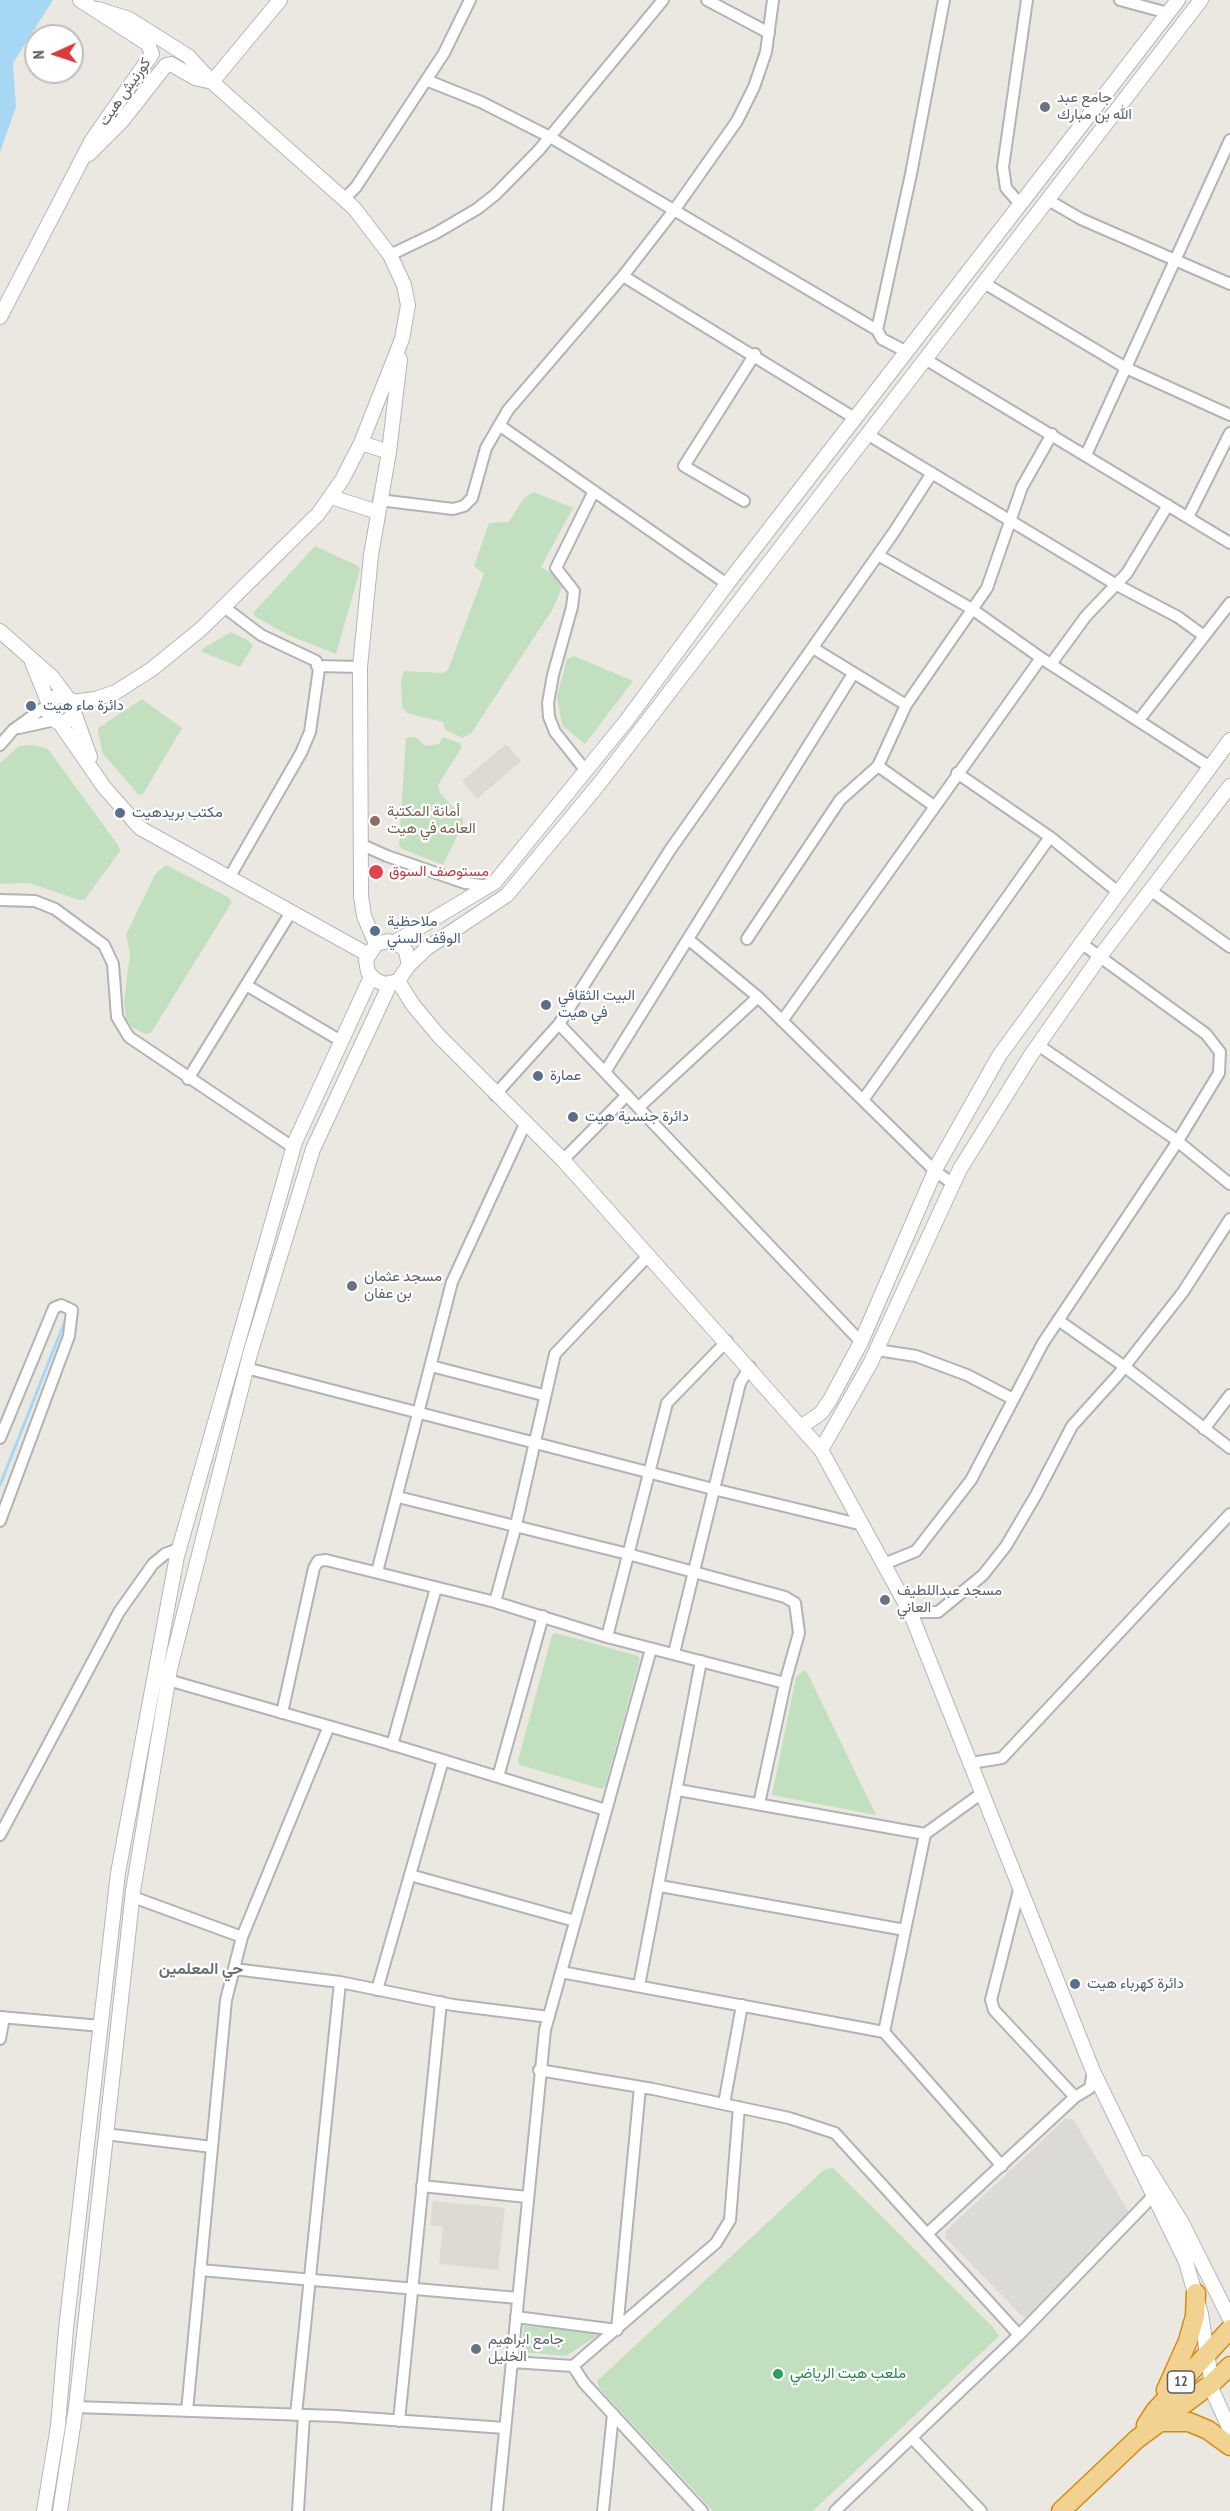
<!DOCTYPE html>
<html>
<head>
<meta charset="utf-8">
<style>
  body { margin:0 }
  #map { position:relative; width:1230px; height:2511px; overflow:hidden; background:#ebe8e1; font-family:"PT Sans Narrow",sans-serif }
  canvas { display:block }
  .north { position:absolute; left:24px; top:24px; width:60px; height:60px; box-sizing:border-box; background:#fff; border:2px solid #bdbebf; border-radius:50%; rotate:267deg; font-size:16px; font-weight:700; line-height:24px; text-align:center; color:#595d60 }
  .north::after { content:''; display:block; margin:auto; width:21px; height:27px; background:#d63d3b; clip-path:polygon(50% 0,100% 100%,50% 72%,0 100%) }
</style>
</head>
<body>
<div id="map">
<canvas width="1230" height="2511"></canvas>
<div class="north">N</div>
</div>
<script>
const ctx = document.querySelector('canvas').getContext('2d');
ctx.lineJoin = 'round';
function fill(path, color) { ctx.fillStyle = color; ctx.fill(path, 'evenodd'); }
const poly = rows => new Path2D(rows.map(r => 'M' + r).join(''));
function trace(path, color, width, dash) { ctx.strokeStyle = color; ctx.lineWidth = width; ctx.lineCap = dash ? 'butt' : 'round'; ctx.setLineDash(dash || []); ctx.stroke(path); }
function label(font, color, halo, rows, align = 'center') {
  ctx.font = font + ' "PT Sans Narrow",Vazirmatn,sans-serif'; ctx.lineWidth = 4.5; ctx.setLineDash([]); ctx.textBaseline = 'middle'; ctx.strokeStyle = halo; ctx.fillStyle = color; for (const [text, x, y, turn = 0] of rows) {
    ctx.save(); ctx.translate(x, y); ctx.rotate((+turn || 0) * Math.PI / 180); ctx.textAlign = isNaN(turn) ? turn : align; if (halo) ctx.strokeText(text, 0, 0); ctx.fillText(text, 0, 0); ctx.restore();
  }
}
fill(poly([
  [1065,2119,1073,2119,1131,2216,1030,2318,1025,2319,945,2237,946,2231]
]), '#dcdad5');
fill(poly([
  [506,744,521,761,477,799,462,781],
  [433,2201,505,2208,498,2270,439,2264,443,2227,430,2225]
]), '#dddad2');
fill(poly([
  [534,492,573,508,541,567,555,575,562,587,554,607,472,732,463,738,445,730,443,722,407,713,402,707,401,680,404,671,443,673,448,670,484,574,474,566,489,523,509,522,524,498],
  [315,546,358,566,360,570,336,654,288,635,254,616,254,612],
  [231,632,249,641,253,646,240,667,202,652,202,649],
  [574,656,633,681,585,744,562,725,557,696,567,659],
  [142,699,182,728,143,794,139,795,103,754,98,732,98,728],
  [416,737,425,746,439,744,443,737,460,743,462,747,438,785,440,793,463,818,463,824,443,865,402,849,399,845,406,738],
  [34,745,48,749,118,845,120,851,85,899,79,900,29,883,0,884,0,763,19,746],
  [166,865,228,897,232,902,151,1033,145,1034,132,1027,126,1018,124,1002,130,954,126,935,155,874],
  [556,1633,638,1656,640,1659,605,1786,602,1789,520,1765,518,1761,552,1635],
  [805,1670,807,1672,876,1815,772,1795,796,1677],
  [833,2168,993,2327,999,2336,813,2511,713,2511,599,2388,597,2381,825,2169],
  [524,2326,601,2333,566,2356,521,2352]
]), '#c2e0bf');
fill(poly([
  [0,0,53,0,13,63,16,107,0,152]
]), '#a6d8f6');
trace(poly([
  [0,1485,65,1321]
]), '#a6d8f6', 3);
const street = poly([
  [707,0,769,33],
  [1120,0,1168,13],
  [426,80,481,102,550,137,877,330,882,339,907,352],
  [344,199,356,187,444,53,470,0],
  [1048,200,1081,219,1230,284],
  [1021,205,1006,188,1003,167,1027,0],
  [390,255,436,233,477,209,496,194,539,150,663,0],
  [623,276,856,419],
  [984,283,1126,368,1230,415],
  [877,330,911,174,944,0],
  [925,359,1230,543],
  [499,425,727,584],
  [867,434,1115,584,1178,617,1204,636],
  [1086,455,1230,140],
  [379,500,453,509,464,506,472,498,486,448,508,410,623,276,675,209,737,121,754,87,766,52,773,0],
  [744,501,684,466,755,354],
  [1188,517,1230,433],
  [878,555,972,609,1041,658,1210,767],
  [224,607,261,635,316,661,319,669,310,732,301,753,229,878],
  [813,648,906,705],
  [1051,664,1086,616,1127,573,1168,505],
  [317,666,360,667],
  [1139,720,1230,603],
  [19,728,55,720],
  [0,745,13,730,49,704],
  [878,766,934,806],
  [586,771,555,732,549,717,548,703,553,675,572,607,574,591,556,568,594,491],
  [957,773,1050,837,1118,892],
  [360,844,387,856,465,883,489,886],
  [1150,890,1230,947],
  [0,900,35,901,55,909,104,945,113,964,117,1017,129,1037,294,1148],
  [688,939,758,997,935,1171,953,1184],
  [747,939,840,800,878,766,906,705,987,588,1022,487,1052,434],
  [246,985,341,1041],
  [782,1021,1041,658],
  [559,1024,861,1342],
  [1038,1045,1171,1136,1230,1184],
  [605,1072,853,674],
  [188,1079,291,912],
  [495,1095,559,1024,670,850,894,532,932,473],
  [863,1100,1050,837],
  [639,1107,758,997],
  [563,1160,627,1095],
  [1058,1320,1125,1367,1230,1448],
  [877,1350,916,1356,967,1375,1013,1399],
  [431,1366,543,1395],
  [246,1368,713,1489,863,1525],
  [1204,1429,1230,1395],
  [0,1438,54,1308,61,1305,72,1310,69,1336,0,1521],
  [398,1497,628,1554,785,1597,795,1603,799,1633,786,1679,759,1804],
  [884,1564,916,1551,971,1480,1043,1343,1176,1144,1219,1073,1220,1052,1206,1034,1081,943],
  [377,1572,452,1282,525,1124],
  [495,1602,516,1525,555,1354,648,1256],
  [910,1612,938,1612,983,1575,1006,1546,1036,1495,1072,1426,1118,1375,1183,1292,1230,1219],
  [607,1637,667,1403,727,1341],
  [674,1653,740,1383,750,1367],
  [168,1680,377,1740,606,1810],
  [282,1713,314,1568,318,1561,326,1560,495,1602,607,1637,785,1683],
  [392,1745,436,1588],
  [971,1763,1002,1758,1230,1514],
  [498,1777,543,1616],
  [678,1790,925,1834],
  [0,1835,119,1612,153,1564,165,1554,178,1549],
  [410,1875,575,1921],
  [660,1886,905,1930],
  [1019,1890,991,2000,994,2010,1075,2097],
  [133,1897,242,1937],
  [234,1969,340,1982,453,2005,549,2017],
  [561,1972,884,2032,1002,2166],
  [639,1986,701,1661],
  [377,1990,443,1760],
  [0,2017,101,2026],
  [884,2032,925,1834,982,1793],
  [0,2039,4,2017],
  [539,2070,653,2089,789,2118,835,2133,1019,2335],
  [724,2104,742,2005],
  [105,2134,212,2147],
  [422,2186,527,2197],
  [927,2234,1075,2097,1090,2088,1093,2071],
  [200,2270,518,2298],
  [516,2317,617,2330,640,2087],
  [512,2362,573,2366,716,2243,730,2220,739,2107],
  [573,2366,584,2383,702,2511],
  [76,2407,336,2416,505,2428],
  [187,2411,226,2000,242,1937,329,1726],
  [296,2415,340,1982],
  [399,2421,441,2002],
  [912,2438,981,2511],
  [298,2511,304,2415],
  [497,2511,545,2030,651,1649],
  [603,2511,613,2414],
  [835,2511,1019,2335,1153,2196]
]);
const secondary = poly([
  [212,82,280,0],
  [89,154,122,121,166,65,171,64,195,78,212,82],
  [0,317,92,140,152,54,148,44,80,0],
  [361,443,389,452],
  [331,497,378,512],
  [0,631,52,677,67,697],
  [32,662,49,704],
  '48 709a13 13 0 1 1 26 0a13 13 0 1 1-26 0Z',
  [72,702,95,699,116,692,152,669,201,629,318,514,342,480,361,443,402,339,408,305,404,285,390,255,354,208,212,82,188,56,129,19,98,9],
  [74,712,90,757],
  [59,722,104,787,140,828,367,954],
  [395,942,495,882,627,720,727,584,1178,0],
  [376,944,364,916,361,896,360,667,371,555,389,452,400,359],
  [409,965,406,951,401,946,388,941,376,944,366,960,368,972,375,980,385,984,398,981,409,965,427,948,507,895,599,784,1201,0],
  [398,981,413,1005,439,1036,563,1160,821,1450,910,1612,1093,2071,1186,2262,1201,2314,1213,2392,1230,2430],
  [802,1426,821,1413,830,1400,861,1342,938,1164,999,1056,1230,740],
  [821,1450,870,1364,960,1169,1031,1055,1101,955,1230,786],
  [1145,2163,1182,2223,1230,2319],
  [44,2511,58,2426,66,2329,118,1873,177,1556,295,1142,371,977],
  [60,2511,76,2407,133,1891,170,1669,250,1354,313,1149,390,984]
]);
const highway = poly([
  [1166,2390,1188,2341,1195,2316,1196,2293],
  [1160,2422,1189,2422,1208,2430,1230,2446],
  [1146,2425,1155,2411,1230,2329],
  [1061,2511,1137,2439,1211,2384,1230,2366]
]);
trace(street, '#b1b4b7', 14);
trace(secondary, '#b3b6ba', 16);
trace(highway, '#d58c17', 21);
trace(street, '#fff', 10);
trace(secondary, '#fff', 14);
trace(highway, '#f1d291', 18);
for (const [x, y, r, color] of [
  [1045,107,6,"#6b7280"],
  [31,706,6,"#5c6f8a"],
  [120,813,6,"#5c6f8a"],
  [375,821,6,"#8d6e63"],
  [376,872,8,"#e0444e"],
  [375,931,6,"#5c6f8a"],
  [546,1005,6,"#5c6f8a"],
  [538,1076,6,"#5c6f8a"],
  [573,1117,6,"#5c6f8a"],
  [352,1286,6,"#6b7280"],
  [885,1600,6,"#6b7280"],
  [1075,1984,6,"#5c6f8a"],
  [476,2349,6,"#6b7280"],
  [778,2374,6,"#2e9e5b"]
]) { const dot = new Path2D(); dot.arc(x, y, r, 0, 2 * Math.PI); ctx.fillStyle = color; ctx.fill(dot); trace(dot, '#fff', 2); }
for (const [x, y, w] of [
  [1181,2382,27]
]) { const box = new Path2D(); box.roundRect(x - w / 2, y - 11, w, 22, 4.5); ctx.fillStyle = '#fff'; ctx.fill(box); trace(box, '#595d60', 1.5); }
label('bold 14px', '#595d60', null, [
  ["12",1181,2382]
]);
label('15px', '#595d60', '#fff', [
  ["كورنيش هيت",125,92,-55]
]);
label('15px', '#5b616d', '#fff', [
  ["جامع عبد",1057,98],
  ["الله بن مبارك",1057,115],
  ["مسجد عثمان",364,1277],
  ["بن عفان",364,1294],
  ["مسجد عبداللطيف",897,1591],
  ["العاني",897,1608],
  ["جامع ابراهيم",488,2340],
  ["الخليل",488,2357]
], 'left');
label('15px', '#4e5e75', '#fff', [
  ["دائرة ماء هيت",43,706],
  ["مكتب بريدهيت",132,813],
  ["ملاحظية",387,922],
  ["الوقف السني",387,939],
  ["البيت الثقافي",558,996],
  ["في هيت",558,1013],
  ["عمارة",550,1076],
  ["دائرة جنسية هيت",585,1117],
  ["دائرة كهرباء هيت",1087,1984]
], 'left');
label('15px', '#785e54', '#fff', [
  ["أمانة المكتبة",387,812],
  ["العامه في هيت",387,829]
], 'left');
label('15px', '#be3a42', '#fff', [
  ["مستوصف السوق",389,872]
], 'left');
label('15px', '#27864d', '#fff', [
  ["ملعب هيت الرياضي",790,2374]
], 'left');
label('bold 16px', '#6b6f72', '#fff', [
  ["حي المعلمين",201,1969]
]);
</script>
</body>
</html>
